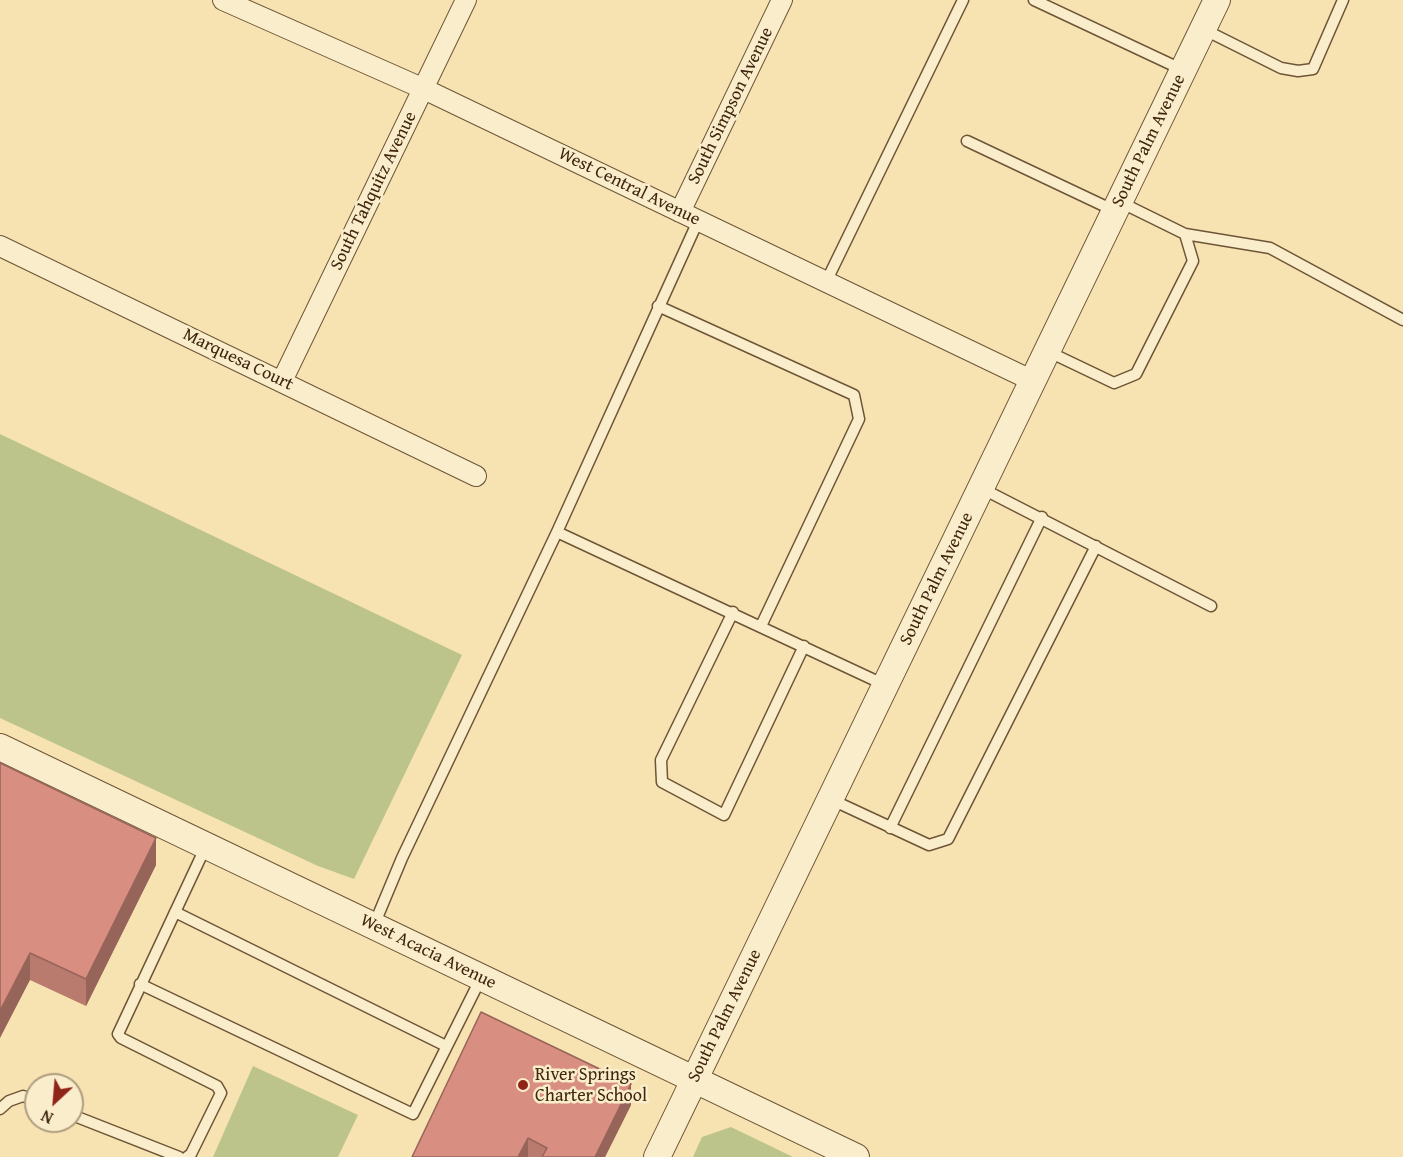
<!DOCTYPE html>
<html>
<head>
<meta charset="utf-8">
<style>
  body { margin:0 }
  #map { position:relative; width:1403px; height:1157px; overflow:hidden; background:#f7e3b1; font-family:"Gentium Book Plus",serif }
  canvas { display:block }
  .north { position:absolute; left:24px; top:1073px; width:60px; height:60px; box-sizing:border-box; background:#faedcc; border:2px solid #af9d80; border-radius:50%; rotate:206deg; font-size:16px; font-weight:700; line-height:24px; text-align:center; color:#3f260d }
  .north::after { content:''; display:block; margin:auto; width:21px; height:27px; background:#8f2418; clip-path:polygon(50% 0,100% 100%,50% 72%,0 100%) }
</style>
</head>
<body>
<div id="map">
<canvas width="1403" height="1157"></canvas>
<div class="north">N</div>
</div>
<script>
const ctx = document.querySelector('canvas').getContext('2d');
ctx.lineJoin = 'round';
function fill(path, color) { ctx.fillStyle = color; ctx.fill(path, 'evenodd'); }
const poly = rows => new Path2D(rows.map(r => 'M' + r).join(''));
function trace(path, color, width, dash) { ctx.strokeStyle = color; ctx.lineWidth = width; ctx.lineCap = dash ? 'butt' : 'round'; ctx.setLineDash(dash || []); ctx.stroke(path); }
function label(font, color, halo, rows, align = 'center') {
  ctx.font = font + ' "Gentium Book Plus",serif'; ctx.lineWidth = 5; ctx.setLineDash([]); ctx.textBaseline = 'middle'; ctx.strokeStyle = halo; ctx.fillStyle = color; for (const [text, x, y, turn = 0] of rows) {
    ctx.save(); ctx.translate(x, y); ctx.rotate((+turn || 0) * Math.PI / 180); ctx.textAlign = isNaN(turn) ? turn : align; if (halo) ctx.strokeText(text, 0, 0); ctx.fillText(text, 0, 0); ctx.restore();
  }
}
fill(poly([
  [0,434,462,655,354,879,318,866,0,718],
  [253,1066,358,1115,338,1157,213,1157],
  [731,1127,793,1157,693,1157,702,1137]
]), '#bcc48c');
const service = poly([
  [1034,0,1183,70],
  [1203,29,1281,68,1298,71,1313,69,1343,0],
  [967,141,1115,211],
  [1185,234,1270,248,1403,320],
  [826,282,963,0],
  [658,306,854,395,859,419,761,626],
  [1047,351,1114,383,1136,374,1193,261,1185,234,1120,202],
  [981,488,1211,606],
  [557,532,885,685],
  [733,612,661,760,662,782,724,815,804,646],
  [830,799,929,845,948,839,1096,546],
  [890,828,1042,517],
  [175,912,446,1046],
  [374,925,402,858,557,532,698,221],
  [140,984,413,1114,481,978],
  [0,1109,9,1101,23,1096,36,1101],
  [72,1115,179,1157],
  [187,1157,191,1154,221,1093,217,1086,121,1038,118,1034,206,846]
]);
const minor = poly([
  [223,0,424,89,1033,381],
  [680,212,782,0],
  [0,246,476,476],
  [282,381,466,0]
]);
const tertiary = poly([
  [0,747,856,1157],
  [657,1157,1217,0]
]);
trace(service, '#6d5536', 13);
trace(minor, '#6d5536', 22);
trace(tertiary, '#6d5536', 28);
trace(service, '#faedcc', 10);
trace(minor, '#faedcc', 20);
trace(tertiary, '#faedcc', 26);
fill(poly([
  [0,763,156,865,86,1006,30,980],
  [631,1105,605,1157,412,1157]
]), '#ba7b6f');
fill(poly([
  [156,838,156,865,86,1006,86,979],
  [30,953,30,980,0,1038,0,1011],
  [631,1084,631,1105,605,1157,595,1157],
  [528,1138,528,1157,518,1157]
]), '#97645a');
const building = poly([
  [0,763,156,838,86,979,30,953,0,1011,0,763],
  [481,1012,631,1084,595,1157,542,1157,547,1148,528,1138,518,1157,412,1157,481,1012]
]);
fill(building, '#d88f81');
trace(building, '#97645a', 1.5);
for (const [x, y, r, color] of [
  [523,1085,6,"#8f2418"]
]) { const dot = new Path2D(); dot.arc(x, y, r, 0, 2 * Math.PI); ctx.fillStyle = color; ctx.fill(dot); trace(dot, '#faedcc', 2); }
label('18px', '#3f260d', '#faedcc', [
  ["South Simpson Avenue",731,106,-64],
  ["South Palm Avenue",1149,141,-64],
  ["West Central Avenue",629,187,26],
  ["South Tahquitz Avenue",374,191,-64],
  ["Marquesa Court",238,360,26],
  ["South Palm Avenue",937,579,-64],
  ["West Acacia Avenue",428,952,26],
  ["South Palm Avenue",725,1016,-64]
]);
label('18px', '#3f260d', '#faedcc', [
  ["River Springs",535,1075],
  ["Charter School",535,1096]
], 'left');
</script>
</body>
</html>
